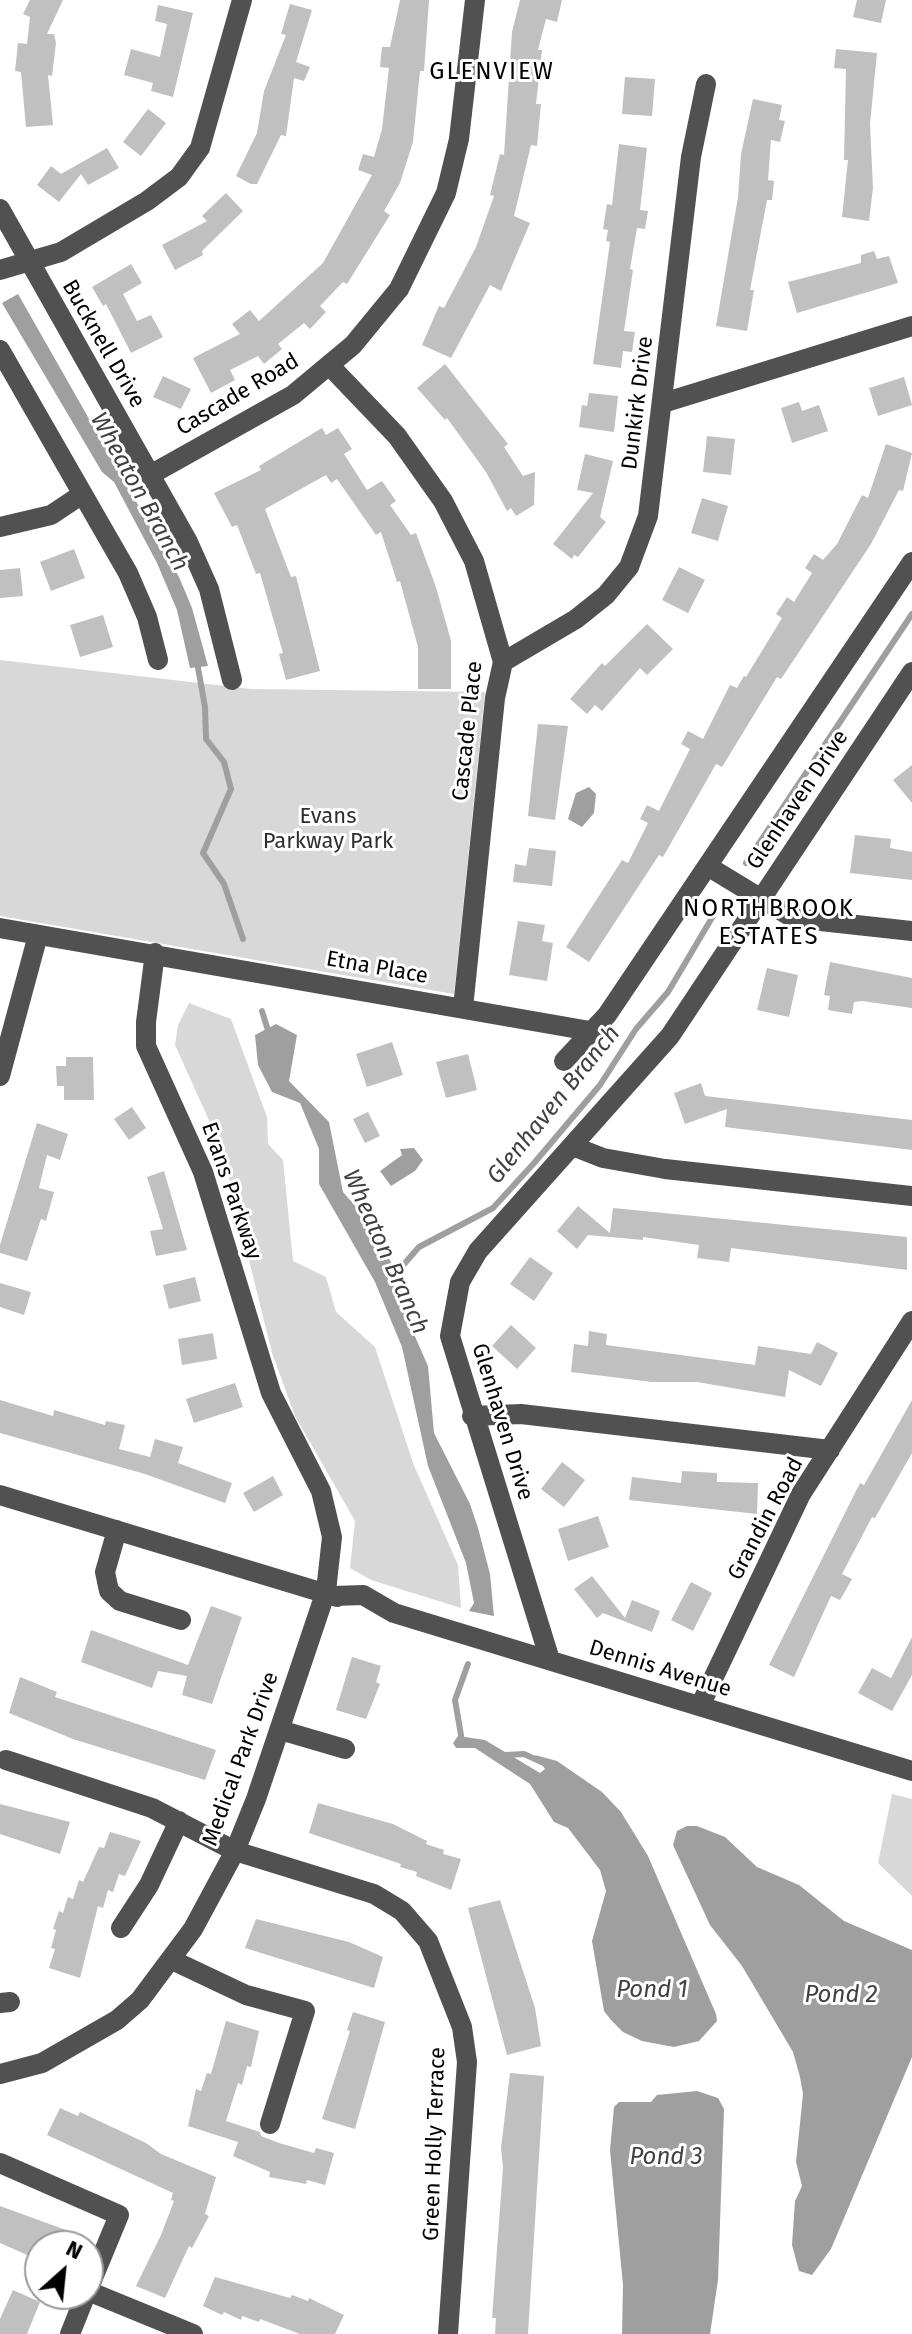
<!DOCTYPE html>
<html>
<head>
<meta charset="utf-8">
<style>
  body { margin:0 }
  #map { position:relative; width:912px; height:2334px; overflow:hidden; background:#fff; font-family:"Fira Sans",sans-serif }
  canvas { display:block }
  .north { position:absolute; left:24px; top:2230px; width:80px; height:80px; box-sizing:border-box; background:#fff; border:2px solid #999; border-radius:50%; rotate:27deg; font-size:22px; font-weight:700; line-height:32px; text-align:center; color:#000 }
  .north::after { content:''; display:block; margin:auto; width:28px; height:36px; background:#000; clip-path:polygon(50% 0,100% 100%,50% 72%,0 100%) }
</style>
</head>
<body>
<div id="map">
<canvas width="912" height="2334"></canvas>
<div class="north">N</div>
</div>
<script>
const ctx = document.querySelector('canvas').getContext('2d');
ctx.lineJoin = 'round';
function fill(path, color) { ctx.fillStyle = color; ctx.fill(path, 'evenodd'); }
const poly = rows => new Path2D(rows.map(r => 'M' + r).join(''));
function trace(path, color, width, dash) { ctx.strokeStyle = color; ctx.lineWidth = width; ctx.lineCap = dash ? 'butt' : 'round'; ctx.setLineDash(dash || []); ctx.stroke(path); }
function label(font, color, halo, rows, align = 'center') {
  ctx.font = font + ' "Fira Sans",sans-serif'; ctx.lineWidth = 6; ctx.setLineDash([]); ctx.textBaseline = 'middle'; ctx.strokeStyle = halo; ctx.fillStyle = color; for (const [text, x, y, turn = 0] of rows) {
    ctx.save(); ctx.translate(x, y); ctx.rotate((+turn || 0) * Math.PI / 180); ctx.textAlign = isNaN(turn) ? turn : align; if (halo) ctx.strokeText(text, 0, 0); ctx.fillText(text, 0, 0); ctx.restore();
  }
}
fill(poly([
  [0,660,251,689,485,692,454,994,0,916],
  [189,1003,231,1019,267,1117,268,1144,283,1160,293,1261,326,1277,336,1312,375,1347,413,1463,458,1565,461,1608,371,1580,350,1568,355,1521,295,1416,272,1353,221,1147,175,1045,178,1025],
  [892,1794,912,1799,912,1896,878,1863]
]), '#d8d8d8');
fill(poly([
  [18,294,179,577,192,608,208,666,190,668,177,610,157,563,114,482,102,472,2,303],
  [589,787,596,794,594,813,582,827,568,819,576,793],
  [276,1024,297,1035,289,1081,329,1122,343,1192,371,1224,391,1262,399,1300,428,1366,434,1433,470,1504,478,1528,490,1574,494,1616,469,1611,474,1603,466,1563,428,1466,402,1347,375,1282,319,1184,319,1149,300,1103,272,1092,258,1065,255,1035],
  [414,1148,423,1160,415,1171,391,1186,380,1171,402,1155,400,1149],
  [458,1736,485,1740,540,1773,545,1769,535,1755,557,1761,602,1792,621,1812,648,1856,716,2014,717,2021,699,2041,674,2047,642,2041,623,2032,611,2020,604,2011,592,1941,606,1891,600,1870,568,1828,554,1822,530,1784,475,1748,456,1748,453,1743],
  [687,1826,697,1826,725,1837,757,1867,799,1885,844,1921,912,1950,912,2057,831,2249,812,2275,799,2271,792,2245,795,2201,802,2186,796,2162,803,2094,800,2077,793,2052,742,1966,710,1925,673,1845,677,1831],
  [697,2091,718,2098,724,2109,718,2280,710,2334,622,2334,623,2285,610,2150,614,2107,619,2102,651,2102,657,2095]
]), '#9f9f9f');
trace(poly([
  [197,662,205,707,206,739,224,762,231,789,203,853,224,884,243,939],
  [746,863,912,614],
  [262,1011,269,1034],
  [390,1280,419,1247,493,1208,535,1162,600,1085,636,1029,668,992,716,911],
  [462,1741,455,1700,468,1664],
  [506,1755,524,1754,548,1765]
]), '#9f9f9f', 6);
fill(poly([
  [30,0,63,0,47,34,54,34,56,43,52,76,48,75,53,125,26,127,21,72,15,71,18,43,27,44,30,17,23,14],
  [400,0,429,0,424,71,420,71,413,142,400,183,384,211,390,215,347,284,343,282,320,306,326,312,310,329,304,323,278,344,282,349,264,364,258,356,230,370,235,380,211,393,193,358,240,334,232,324,250,310,259,321,323,263,372,175,358,170,363,154,374,157,382,129,389,68,380,67,382,47,390,47],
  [520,0,562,0,557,22,546,19,538,50,542,50,536,104,541,104,537,146,531,145,514,216,530,223,501,291,490,285,451,358,422,345,439,306,444,308,476,247,494,196,490,195,500,154,504,155,512,32],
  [857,0,886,0,881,23,853,17],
  [290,4,312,10,296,62,310,67,304,81,294,78,286,136,281,135,257,184,251,184,236,176,257,133,264,91,286,35,281,34],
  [158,5,193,13,173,97,151,91,153,83,124,75,131,49,160,57,167,24,155,21],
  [836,49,877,53,870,124,873,188,869,221,842,217,848,160,844,160,846,69,834,68],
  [625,77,655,79,652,116,622,114],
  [753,99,782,105,779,120,785,121,780,142,771,140,768,180,774,181,772,200,767,200,750,290,754,290,747,331,716,326,738,197,741,154],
  [148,109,166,123,141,156,123,142],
  [619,144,647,148,640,210,648,211,645,229,637,228,630,269,633,270,624,331,635,332,632,352,623,351,621,368,593,364,610,242,606,241,608,230,603,229,607,204,612,205],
  [107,148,119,168,88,185,81,174,59,202,37,185,51,166,61,174],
  [226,193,243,211,202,251,203,255,175,270,162,245,207,221,202,216],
  [874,251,877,259,889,256,898,283,797,313,788,282,861,263,861,255],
  [131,264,142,283,123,294,137,321,151,315,163,337,131,353,106,304,103,306,92,287],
  [445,364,508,444,504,447,523,476,535,472,534,505,516,516,511,508,507,511,486,472,447,418,445,420,417,388],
  [163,376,191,389,181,409,153,397],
  [904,377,912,405,878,416,869,388],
  [589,393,618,396,614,432,579,427,582,405,587,406],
  [799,402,802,411,819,405,828,431,792,443,781,408],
  [322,428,326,435,338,428,352,449,344,454,367,490,382,481,396,501,390,505,411,535,416,533,436,587,451,641,451,689,418,689,418,647,400,581,397,582,381,532,376,535,337,479,331,483,326,475,265,509,291,577,296,576,320,671,286,680,279,654,283,653,260,573,256,574,237,525,232,527,214,493,261,470,259,466],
  [707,436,735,439,731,475,703,472],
  [886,444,912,453,903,491,899,490,871,544,781,679,777,677,722,767,716,764,663,857,659,855,589,962,566,947,622,860,628,863,648,823,640,819,647,805,659,811,690,749,681,744,688,731,703,739,730,685,737,688,744,676,746,677,782,618,776,614,787,597,794,602,812,573,805,568,814,554,823,560,837,544,862,495,868,498],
  [585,454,613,461,600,517,606,522,578,557,574,555,572,559,553,544,593,493,577,490],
  [702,498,728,506,718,541,691,533],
  [74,549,85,578,51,591,40,562],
  [679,567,705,580,688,613,662,600],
  [20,568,23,596,0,598,0,570],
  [103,615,113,647,80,657,70,625],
  [647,624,673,649,647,675,640,668,602,711,595,705,587,714,570,699,602,663,605,666],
  [538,724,568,726,555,820,528,816],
  [912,765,912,803,893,780],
  [855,835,891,839,890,848,912,852,912,880,850,873],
  [529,848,556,851,552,886,513,882,515,864,526,866],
  [518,921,545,925,542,941,553,943,547,981,509,975],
  [830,962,912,978,912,1008,862,1001,854,1002,852,1014,828,1010,830,996,824,995],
  [767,968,798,975,789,1017,757,1010],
  [392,1042,403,1075,367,1087,356,1054],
  [468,1054,477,1090,446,1098,436,1062],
  [66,1057,93,1057,94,1100,64,1100,64,1086,57,1086,56,1066,66,1066],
  [701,1083,705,1096,912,1120,912,1150,725,1127,727,1109,685,1124,674,1093],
  [132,1107,146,1128,129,1140,114,1119],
  [368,1112,380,1136,365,1143,353,1119],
  [37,1123,68,1134,60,1160,47,1155,39,1188,54,1192,46,1221,41,1219,27,1261,0,1253,0,1245],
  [164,1171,187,1250,156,1256,150,1231,163,1229,147,1177],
  [578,1206,610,1233,613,1208,907,1237,907,1270,731,1248,729,1262,697,1258,699,1245,643,1237,643,1240,588,1235,577,1249,557,1231],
  [530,1257,553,1273,534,1301,510,1284],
  [195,1277,201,1301,169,1309,163,1285],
  [0,1283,31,1292,24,1315,0,1307],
  [511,1325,536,1348,517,1369,492,1346],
  [589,1331,607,1334,606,1345,755,1365,758,1346,811,1354,817,1342,838,1353,821,1386,789,1370,785,1397,697,1382,652,1382,571,1372,574,1344,588,1346],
  [213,1333,217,1359,182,1365,178,1339],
  [235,1383,243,1407,194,1423,186,1399],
  [0,1400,53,1416,54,1410,105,1425,106,1421,125,1425,119,1449,150,1457,155,1439,183,1447,178,1463,232,1483,225,1503,145,1474,0,1433],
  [912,1400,912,1453,875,1518,872,1517,842,1574,852,1579,840,1600,831,1596,794,1677,769,1665,860,1483,864,1485],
  [562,1462,585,1480,564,1507,541,1489],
  [682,1471,717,1473,717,1482,758,1483,757,1514,629,1500,632,1477,681,1483],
  [273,1476,283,1495,254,1512,243,1493],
  [598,1516,609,1547,568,1561,558,1529],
  [592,1576,625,1618,632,1600,660,1611,652,1632,603,1613,597,1618,574,1589],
  [691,1582,712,1593,693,1631,671,1620],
  [211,1606,242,1617,212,1704,182,1695,187,1676,158,1671,152,1688,81,1662,91,1630,188,1665],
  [912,1637,912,1675,892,1711,858,1693,872,1668,891,1678],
  [352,1657,381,1666,376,1682,380,1684,366,1719,336,1710],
  [20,1677,57,1692,55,1697,216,1750,205,1780,73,1739,9,1713],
  [318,1803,393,1824,427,1841,426,1844,444,1850,443,1854,461,1859,451,1890,416,1876,417,1872,400,1867,401,1864,309,1833],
  [0,1804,70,1822,60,1854,0,1834],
  [110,1832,141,1841,125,1876,119,1874,113,1892,108,1890,103,1908,98,1906,80,1978,49,1968,55,1949,51,1948,56,1930,53,1929,59,1911,63,1913,68,1897,73,1899,79,1880,83,1882,99,1847,104,1848],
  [500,1900,535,2008,541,2046,507,2055,468,1908],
  [256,1919,349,1942,383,1957,374,1988,245,1948],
  [353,2012,385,2022,355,2129,322,2119,350,2031,347,2030],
  [226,2021,259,2031,251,2067,247,2066,242,2085,238,2083,226,2121,260,2132,261,2136,279,2143,314,2153,316,2148,334,2153,325,2185,307,2180,306,2184,269,2177,270,2172,233,2156,238,2142,188,2126,196,2089,201,2091,207,2073,211,2074],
  [510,2073,544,2076,528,2334,495,2334,496,2318,492,2318,503,2167,501,2148],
  [60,2108,78,2116,80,2112,146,2143,161,2154,216,2177,205,2214,209,2216,192,2248,189,2246,165,2298,136,2286,161,2235,174,2201,171,2200,173,2193,47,2135],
  [0,2206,66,2230,64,2234,91,2246,40,2246,34,2258,0,2243],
  [215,2277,290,2298,292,2295,308,2301,309,2298,344,2315,335,2334,300,2334,260,2319,259,2322,242,2316,241,2320,224,2312,222,2315,203,2306],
  [13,2290,40,2302,27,2334,0,2334,0,2319]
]), '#c0c0c0');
trace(poly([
  [0,209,188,542,209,589,232,680],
  [0,270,61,252,147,201,179,177,200,148,242,0],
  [0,350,128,573,147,617,158,660],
  [330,366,397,436,443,501,474,561,503,662,495,698,463,1008],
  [663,403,912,326],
  [150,475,293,395,353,345,399,289,446,193,459,139,475,0],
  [0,527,51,515,81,495],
  [503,662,576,619,606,595,629,567,648,516,691,157,706,84],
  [709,867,793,918,912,931],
  [0,928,590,1031],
  [564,1061,607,1015,912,562],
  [0,1076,38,935],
  [575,1147,603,1158,665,1169,912,1196],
  [472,1416,521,1414,830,1450],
  [0,1495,337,1597],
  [117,1530,105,1572,109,1591,120,1601,181,1620],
  [334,1596,363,1595,394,1613,912,1771],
  [550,1660,450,1336,460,1282,478,1251,670,1036,912,672],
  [700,1706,801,1494,912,1321],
  [280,1730,345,1749],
  [6,1760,152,1808,235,1851,374,1894,402,1911,428,1941,462,2027,467,2062,448,2334],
  [121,1928,149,1885,179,1821],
  [172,1960,246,1995,305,2011,270,2124],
  [0,2003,10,2002],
  [0,2074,42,2063,117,2020,140,2000,193,1929,235,1851,256,1799,326,1591,332,1537,321,1491,271,1393,203,1172,146,1046,146,1022,155,953],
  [0,2163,119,2215,88,2290],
  [88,2291,193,2334],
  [70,2334,86,2294]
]), '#515151', 20);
label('22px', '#000', '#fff', [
  ["Bucknell Drive",103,344,60],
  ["Cascade Road",238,395,-31],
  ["Dunkirk Drive",638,403,-83],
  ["Cascade Place",468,731,-84],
  ["Glenhaven Drive",798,800,-56],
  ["Etna Place",377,968,10],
  ["Evans Parkway",231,1191,71],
  ["Glenhaven Drive",502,1422,73],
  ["Grandin Road",766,1519,-62],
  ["Dennis Avenue",660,1669,17],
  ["Medical Park Drive",241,1759,-70],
  ["Green Holly Terrace",435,2144,-88]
]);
label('22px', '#2f2f2f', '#fff', [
  ["Evans",328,817],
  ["Parkway Park",328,842]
]);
ctx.letterSpacing = '2px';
label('24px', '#000', '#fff', [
  ["GLENVIEW",492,72],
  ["NORTHBROOK",769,909],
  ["ESTATES",769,937]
]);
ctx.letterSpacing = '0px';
label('italic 24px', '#404040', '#fff', [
  ["Wheaton Branch",139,492,61],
  ["Glenhaven Branch",554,1105,-51],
  ["Wheaton Branch",385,1252,66],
  ["Pond 1",652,1990],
  ["Pond 2",841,1995],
  ["Pond 3",666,2157]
]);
</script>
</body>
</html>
